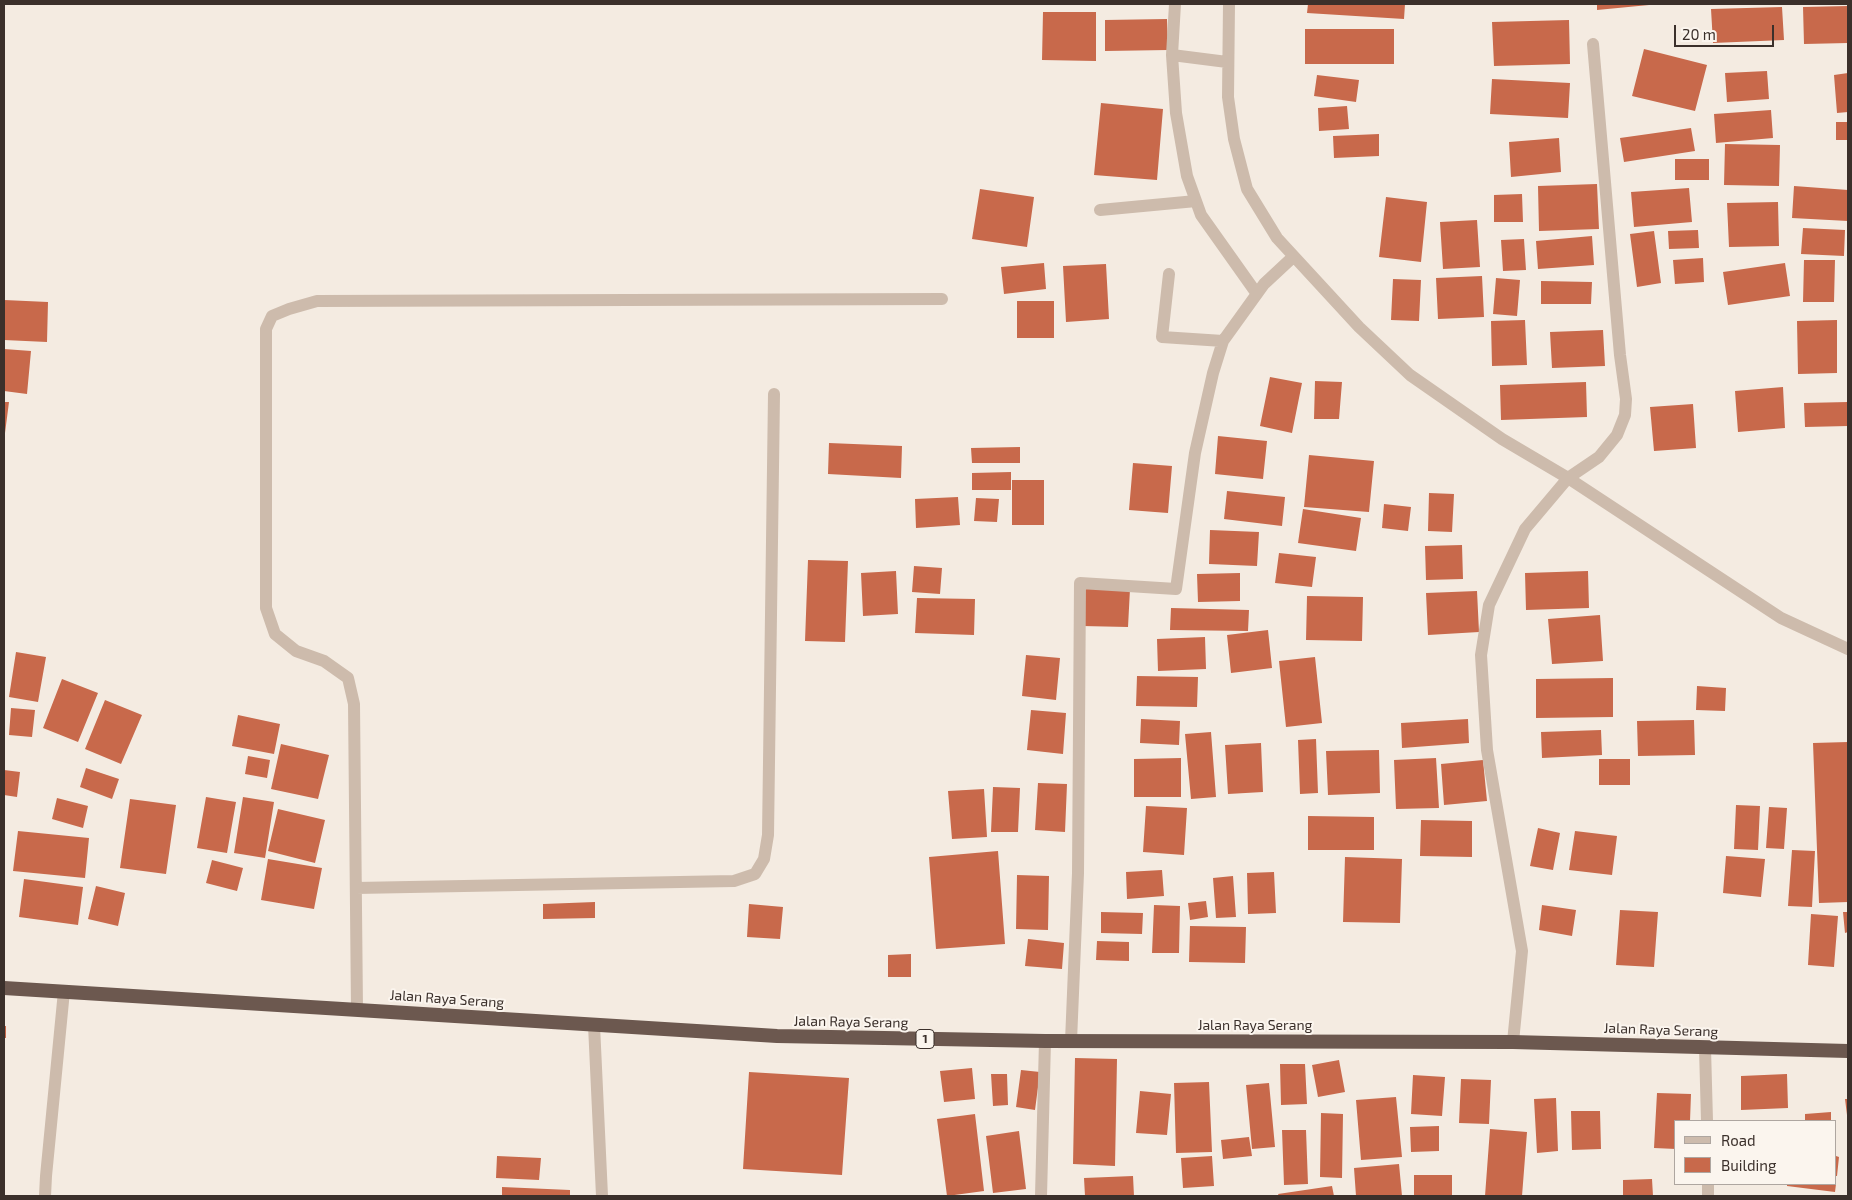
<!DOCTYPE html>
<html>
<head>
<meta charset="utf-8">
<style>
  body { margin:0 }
  #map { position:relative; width:1852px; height:1200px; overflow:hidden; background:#f4ebe1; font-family:"Exo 2",sans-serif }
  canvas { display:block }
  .frame { position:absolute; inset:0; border:5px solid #3b302b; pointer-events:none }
  .legend { position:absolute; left:1674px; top:1120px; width:162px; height:65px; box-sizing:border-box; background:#fbf5ee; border:1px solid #aea6a0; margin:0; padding:6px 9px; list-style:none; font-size:15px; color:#3b302b }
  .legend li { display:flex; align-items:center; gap:10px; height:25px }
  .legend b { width:25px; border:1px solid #aea6a0 }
  .scale { position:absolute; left:1674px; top:25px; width:100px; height:22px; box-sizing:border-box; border:2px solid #3b302b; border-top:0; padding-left:6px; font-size:15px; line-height:18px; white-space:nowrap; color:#3b302b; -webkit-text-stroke:4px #fbf5ee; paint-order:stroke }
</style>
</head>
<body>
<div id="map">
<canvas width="1852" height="1200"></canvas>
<div class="frame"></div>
<ul class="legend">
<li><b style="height:6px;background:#cdbbac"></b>Road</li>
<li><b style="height:14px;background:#c8694b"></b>Building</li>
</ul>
<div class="scale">20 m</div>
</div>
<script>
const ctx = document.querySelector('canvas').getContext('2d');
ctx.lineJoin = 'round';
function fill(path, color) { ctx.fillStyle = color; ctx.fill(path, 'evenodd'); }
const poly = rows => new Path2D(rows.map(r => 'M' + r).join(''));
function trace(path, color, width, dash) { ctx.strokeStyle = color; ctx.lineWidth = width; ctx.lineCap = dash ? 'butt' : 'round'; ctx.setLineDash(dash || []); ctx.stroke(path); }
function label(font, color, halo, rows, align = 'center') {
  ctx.font = font + ' "Exo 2",sans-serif'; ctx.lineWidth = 4; ctx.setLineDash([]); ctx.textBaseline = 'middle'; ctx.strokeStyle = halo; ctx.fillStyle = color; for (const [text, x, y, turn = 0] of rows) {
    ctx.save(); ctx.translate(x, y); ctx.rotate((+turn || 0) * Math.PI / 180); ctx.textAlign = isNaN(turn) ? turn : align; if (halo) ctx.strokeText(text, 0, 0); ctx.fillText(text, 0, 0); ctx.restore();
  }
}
fill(poly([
  [1308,4,1405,4,1404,19,1307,13],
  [1597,4,1649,4,1649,5,1597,10],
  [1848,6,1848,43,1804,44,1803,7],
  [1782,7,1784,40,1713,43,1711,9],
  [1043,12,1096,12,1096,61,1042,60],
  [1167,19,1168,50,1105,51,1105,20],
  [1569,20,1570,64,1494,66,1492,22],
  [1305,29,1394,29,1394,64,1305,64],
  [1644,49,1707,65,1695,111,1632,96],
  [1767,71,1769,99,1727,102,1725,73],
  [1848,73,1848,112,1837,113,1834,75],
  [1317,75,1359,80,1356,102,1314,96],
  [1492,79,1570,83,1568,118,1490,114],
  [1101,103,1163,109,1157,180,1094,175],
  [1347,106,1349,129,1319,131,1318,108],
  [1771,110,1773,138,1716,143,1714,114],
  [1836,122,1848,122,1848,140,1836,140],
  [1691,128,1695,151,1624,162,1620,138],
  [1379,134,1379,156,1334,158,1333,136],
  [1559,138,1561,172,1511,177,1509,142],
  [1725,144,1780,145,1779,186,1724,185],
  [1675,159,1709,159,1709,180,1675,180],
  [1597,184,1599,229,1539,231,1538,186],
  [1794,186,1848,190,1848,221,1792,218],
  [1689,188,1692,222,1634,227,1631,192],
  [980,189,1034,197,1027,247,972,239],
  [1522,194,1523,222,1494,222,1494,195],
  [1386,197,1427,202,1421,262,1379,257],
  [1778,202,1779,246,1729,247,1727,203],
  [1477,220,1480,267,1443,269,1440,222],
  [1803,228,1845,230,1844,256,1801,254],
  [1698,230,1699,248,1669,249,1668,231],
  [1654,231,1661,283,1637,287,1630,234],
  [1592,236,1594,265,1538,269,1536,241],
  [1524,239,1526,270,1503,271,1501,240],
  [1703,258,1704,282,1675,284,1673,260],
  [1804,260,1835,260,1834,302,1803,302],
  [1044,263,1046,289,1004,294,1001,267],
  [1785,263,1790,296,1728,305,1723,272],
  [1106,264,1109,319,1066,322,1063,266],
  [1482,276,1484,317,1438,319,1436,278],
  [1496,278,1520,280,1517,316,1493,314],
  [1393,279,1421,280,1419,321,1391,320],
  [1541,281,1592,282,1591,304,1541,304],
  [4,300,48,302,47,342,4,340],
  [1017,301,1054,301,1054,338,1017,338],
  [1525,320,1527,365,1492,366,1491,321],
  [1837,320,1837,373,1798,374,1797,321],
  [1603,330,1605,366,1552,368,1550,332],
  [4,349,31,351,27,394,4,391],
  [1270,377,1302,383,1292,433,1260,426],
  [1315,381,1342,382,1339,419,1314,419],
  [1586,382,1587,417,1501,420,1500,385],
  [1783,387,1785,428,1738,432,1735,391],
  [4,402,9,402,5,433,4,433],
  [1848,402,1848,426,1805,427,1804,403],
  [1693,404,1696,448,1654,451,1650,407],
  [1218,436,1267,441,1263,479,1215,474],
  [829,443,902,446,901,478,828,474],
  [1020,447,1020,463,972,463,971,448],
  [1309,455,1374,461,1369,512,1304,507],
  [1133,463,1172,466,1168,513,1129,510],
  [1011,472,1011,490,972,490,972,473],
  [1012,480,1044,480,1044,525,1012,525],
  [1227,491,1285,497,1282,526,1224,519],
  [1429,493,1454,494,1452,532,1428,531],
  [958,497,960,525,916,528,915,499],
  [976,498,999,499,997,522,974,521],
  [1384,504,1411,507,1408,531,1382,528],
  [1303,509,1361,518,1356,551,1298,543],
  [1210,530,1259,532,1257,566,1209,564],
  [1462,545,1463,579,1426,580,1425,546],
  [1279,553,1316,557,1312,587,1275,583],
  [808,560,848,561,845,642,805,641],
  [914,566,942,568,940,594,912,592],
  [896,571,898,614,863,616,861,573],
  [1588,571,1589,608,1526,610,1525,573],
  [1240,573,1240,601,1198,602,1197,574],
  [1083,588,1130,589,1128,627,1082,626],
  [1477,591,1479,632,1428,635,1426,593],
  [1307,596,1363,597,1362,641,1306,640],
  [917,598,975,599,974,635,915,633],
  [1171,608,1249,610,1248,631,1170,630],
  [1600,615,1603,661,1552,664,1548,619],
  [1268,630,1272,668,1231,673,1227,635],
  [1205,637,1206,669,1158,671,1157,639],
  [16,652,46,657,38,702,9,697],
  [1026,655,1060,658,1056,700,1022,696],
  [1315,657,1322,723,1286,727,1279,661],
  [1137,676,1198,677,1197,707,1136,706],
  [1613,678,1613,717,1536,718,1536,679],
  [62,679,98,693,78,742,43,728],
  [1697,686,1726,688,1725,711,1696,710],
  [105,700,142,715,121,764,85,749],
  [11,708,35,710,32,737,9,735],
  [1031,710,1066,713,1063,754,1027,750],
  [238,715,280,724,274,754,232,746],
  [1141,719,1180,721,1179,745,1140,743],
  [1468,719,1469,743,1402,748,1401,723],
  [1694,720,1695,755,1638,756,1637,721],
  [1601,730,1602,755,1542,758,1541,732],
  [1211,732,1216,797,1191,799,1185,734],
  [1316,739,1318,793,1300,794,1298,740],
  [1848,742,1848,902,1819,903,1813,743],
  [1261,743,1263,792,1228,794,1225,745],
  [281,744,329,755,318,799,271,789],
  [1379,750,1380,793,1328,795,1326,751],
  [248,756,270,760,267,778,245,774],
  [1181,758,1181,797,1134,797,1134,759],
  [1436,758,1439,808,1396,809,1394,760],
  [1599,759,1630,759,1630,785,1599,785],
  [1483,760,1487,801,1444,805,1441,764],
  [86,768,119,779,112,799,80,787],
  [4,770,20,772,17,797,4,795],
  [1038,783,1067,784,1065,832,1035,830],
  [993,787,1020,788,1018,832,991,832],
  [984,789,987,837,952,839,948,791],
  [206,797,236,802,227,853,197,848],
  [243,797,274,802,265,858,234,853],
  [57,798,88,806,83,828,52,819],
  [130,799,176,805,166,874,120,868],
  [1736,805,1760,806,1758,850,1734,849],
  [1146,806,1187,808,1184,855,1143,852],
  [1769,807,1787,808,1784,849,1766,848],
  [278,809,325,820,315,863,268,851],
  [1308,816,1374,817,1374,850,1308,850],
  [1421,820,1472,821,1472,857,1420,856],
  [1538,828,1560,833,1553,870,1530,866],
  [18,831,89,838,85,878,13,871],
  [1575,831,1617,836,1612,875,1569,870],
  [1792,850,1815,851,1812,907,1788,906],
  [998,851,1005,944,936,949,929,857],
  [1726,856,1765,859,1761,897,1723,893],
  [1345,857,1402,859,1400,923,1343,922],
  [268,859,322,868,314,909,261,900],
  [212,860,243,868,237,891,206,883],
  [1162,870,1164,896,1127,899,1126,872],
  [1274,872,1276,913,1248,914,1247,873],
  [1017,875,1049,876,1048,930,1016,929],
  [1233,876,1236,917,1216,918,1213,878],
  [24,879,83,887,78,925,19,917],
  [96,886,125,893,118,926,88,919],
  [1206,901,1208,917,1190,920,1188,903],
  [595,902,595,918,543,919,543,904],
  [749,904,783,907,780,939,747,937],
  [1154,905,1180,906,1179,953,1152,953],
  [1542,905,1576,910,1572,936,1539,930],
  [1620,910,1658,912,1654,967,1616,965],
  [1101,912,1143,913,1142,934,1101,933],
  [1843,912,1848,912,1848,932,1845,933],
  [1811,914,1838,916,1834,967,1808,965],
  [1190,926,1246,927,1245,963,1189,962],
  [1028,939,1064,943,1062,969,1025,966],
  [1097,941,1129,942,1129,961,1096,960],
  [911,954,911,977,888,977,888,955],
  [4,1026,6,1026,6,1038,4,1038],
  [1075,1058,1117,1059,1115,1166,1073,1164],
  [1339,1060,1345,1092,1318,1097,1312,1065],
  [1280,1064,1305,1064,1307,1104,1281,1105],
  [972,1068,975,1099,944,1102,940,1071],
  [1021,1070,1040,1072,1035,1110,1016,1107],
  [749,1072,849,1078,842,1175,743,1169],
  [991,1074,1007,1074,1008,1105,993,1106],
  [1787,1074,1788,1108,1741,1110,1741,1076],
  [1413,1075,1445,1077,1442,1116,1411,1114],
  [1461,1079,1491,1080,1489,1124,1459,1123],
  [1209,1082,1212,1152,1176,1153,1174,1083],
  [1269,1083,1275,1147,1252,1149,1246,1085],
  [1140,1091,1171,1094,1167,1135,1136,1133],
  [1657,1093,1691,1094,1690,1121,1676,1121,1676,1149,1654,1148],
  [1396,1097,1402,1157,1361,1160,1356,1100],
  [1556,1098,1558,1151,1537,1153,1534,1099],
  [1845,1099,1848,1099,1848,1115,1847,1115],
  [1571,1111,1600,1111,1601,1149,1572,1150],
  [1831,1112,1831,1121,1805,1121,1805,1114],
  [1321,1113,1343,1114,1342,1178,1320,1177],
  [975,1114,984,1191,947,1196,937,1119],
  [1439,1126,1439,1151,1411,1152,1410,1127],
  [1490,1129,1527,1132,1522,1196,1485,1196],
  [1282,1130,1306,1130,1308,1184,1284,1185],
  [1019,1131,1026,1189,993,1193,986,1136],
  [1249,1137,1252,1156,1223,1159,1221,1140],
  [497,1156,541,1158,539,1180,496,1178],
  [1212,1156,1214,1186,1183,1188,1181,1158],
  [1836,1156,1839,1157,1837,1176,1836,1176],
  [1399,1164,1402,1196,1356,1196,1354,1168],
  [1414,1175,1452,1175,1452,1196,1414,1196],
  [1133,1176,1134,1196,1085,1196,1084,1178],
  [1652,1179,1653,1196,1623,1196,1623,1180],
  [1787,1184,1836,1184,1835,1192,1787,1186],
  [1332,1186,1334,1196,1279,1196,1278,1194],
  [502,1187,570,1190,570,1196,502,1196]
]), '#c8694b');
trace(poly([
  [356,888,734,881,755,874,764,859,768,835,774,394],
  [357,1010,354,704,348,678,324,661,296,651,275,634,266,608,266,329,272,316,289,309,317,301,942,299]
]), '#cdbbac', 12);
trace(poly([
  [1175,4,1172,55,1176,113,1187,176,1201,215,1257,294],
  [1229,4,1228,97,1234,139,1247,189,1277,238,1359,327,1410,375,1502,439,1568,478,1781,618,1848,649],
  [1172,55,1227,62],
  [1100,210,1196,201],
  [1169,274,1162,337,1223,341],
  [594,1025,602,1196],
  [1071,1041,1078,873,1080,583,1176,589,1195,453,1213,373,1223,341,1264,284,1293,257],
  [1513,1042,1522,951,1487,750,1481,655,1489,605,1525,529,1568,478,1599,457,1617,435,1625,415,1626,399,1620,355,1593,44],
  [1705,1048,1707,1121],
  [1708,1184,1708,1196],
  [45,1196,46,1176,64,991],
  [1041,1196,1045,1041]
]), '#cdbbac', 12);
trace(poly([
  [4,988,777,1036,1045,1041,1513,1042,1848,1051]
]), '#6c584f', 14);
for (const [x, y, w] of [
  [925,1039,18]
]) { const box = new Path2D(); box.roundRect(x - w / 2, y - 9.5, w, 19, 4); ctx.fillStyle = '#fbf5ee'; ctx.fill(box); trace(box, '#3b302b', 1); }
label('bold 12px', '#3b302b', null, [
  ["1",925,1039]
]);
label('14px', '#3b302b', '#fbf5ee', [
  ["Jalan Raya Serang",447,999,4],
  ["Jalan Raya Serang",851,1022,1],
  ["Jalan Raya Serang",1255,1025],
  ["Jalan Raya Serang",1661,1030,2]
]);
</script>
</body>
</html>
